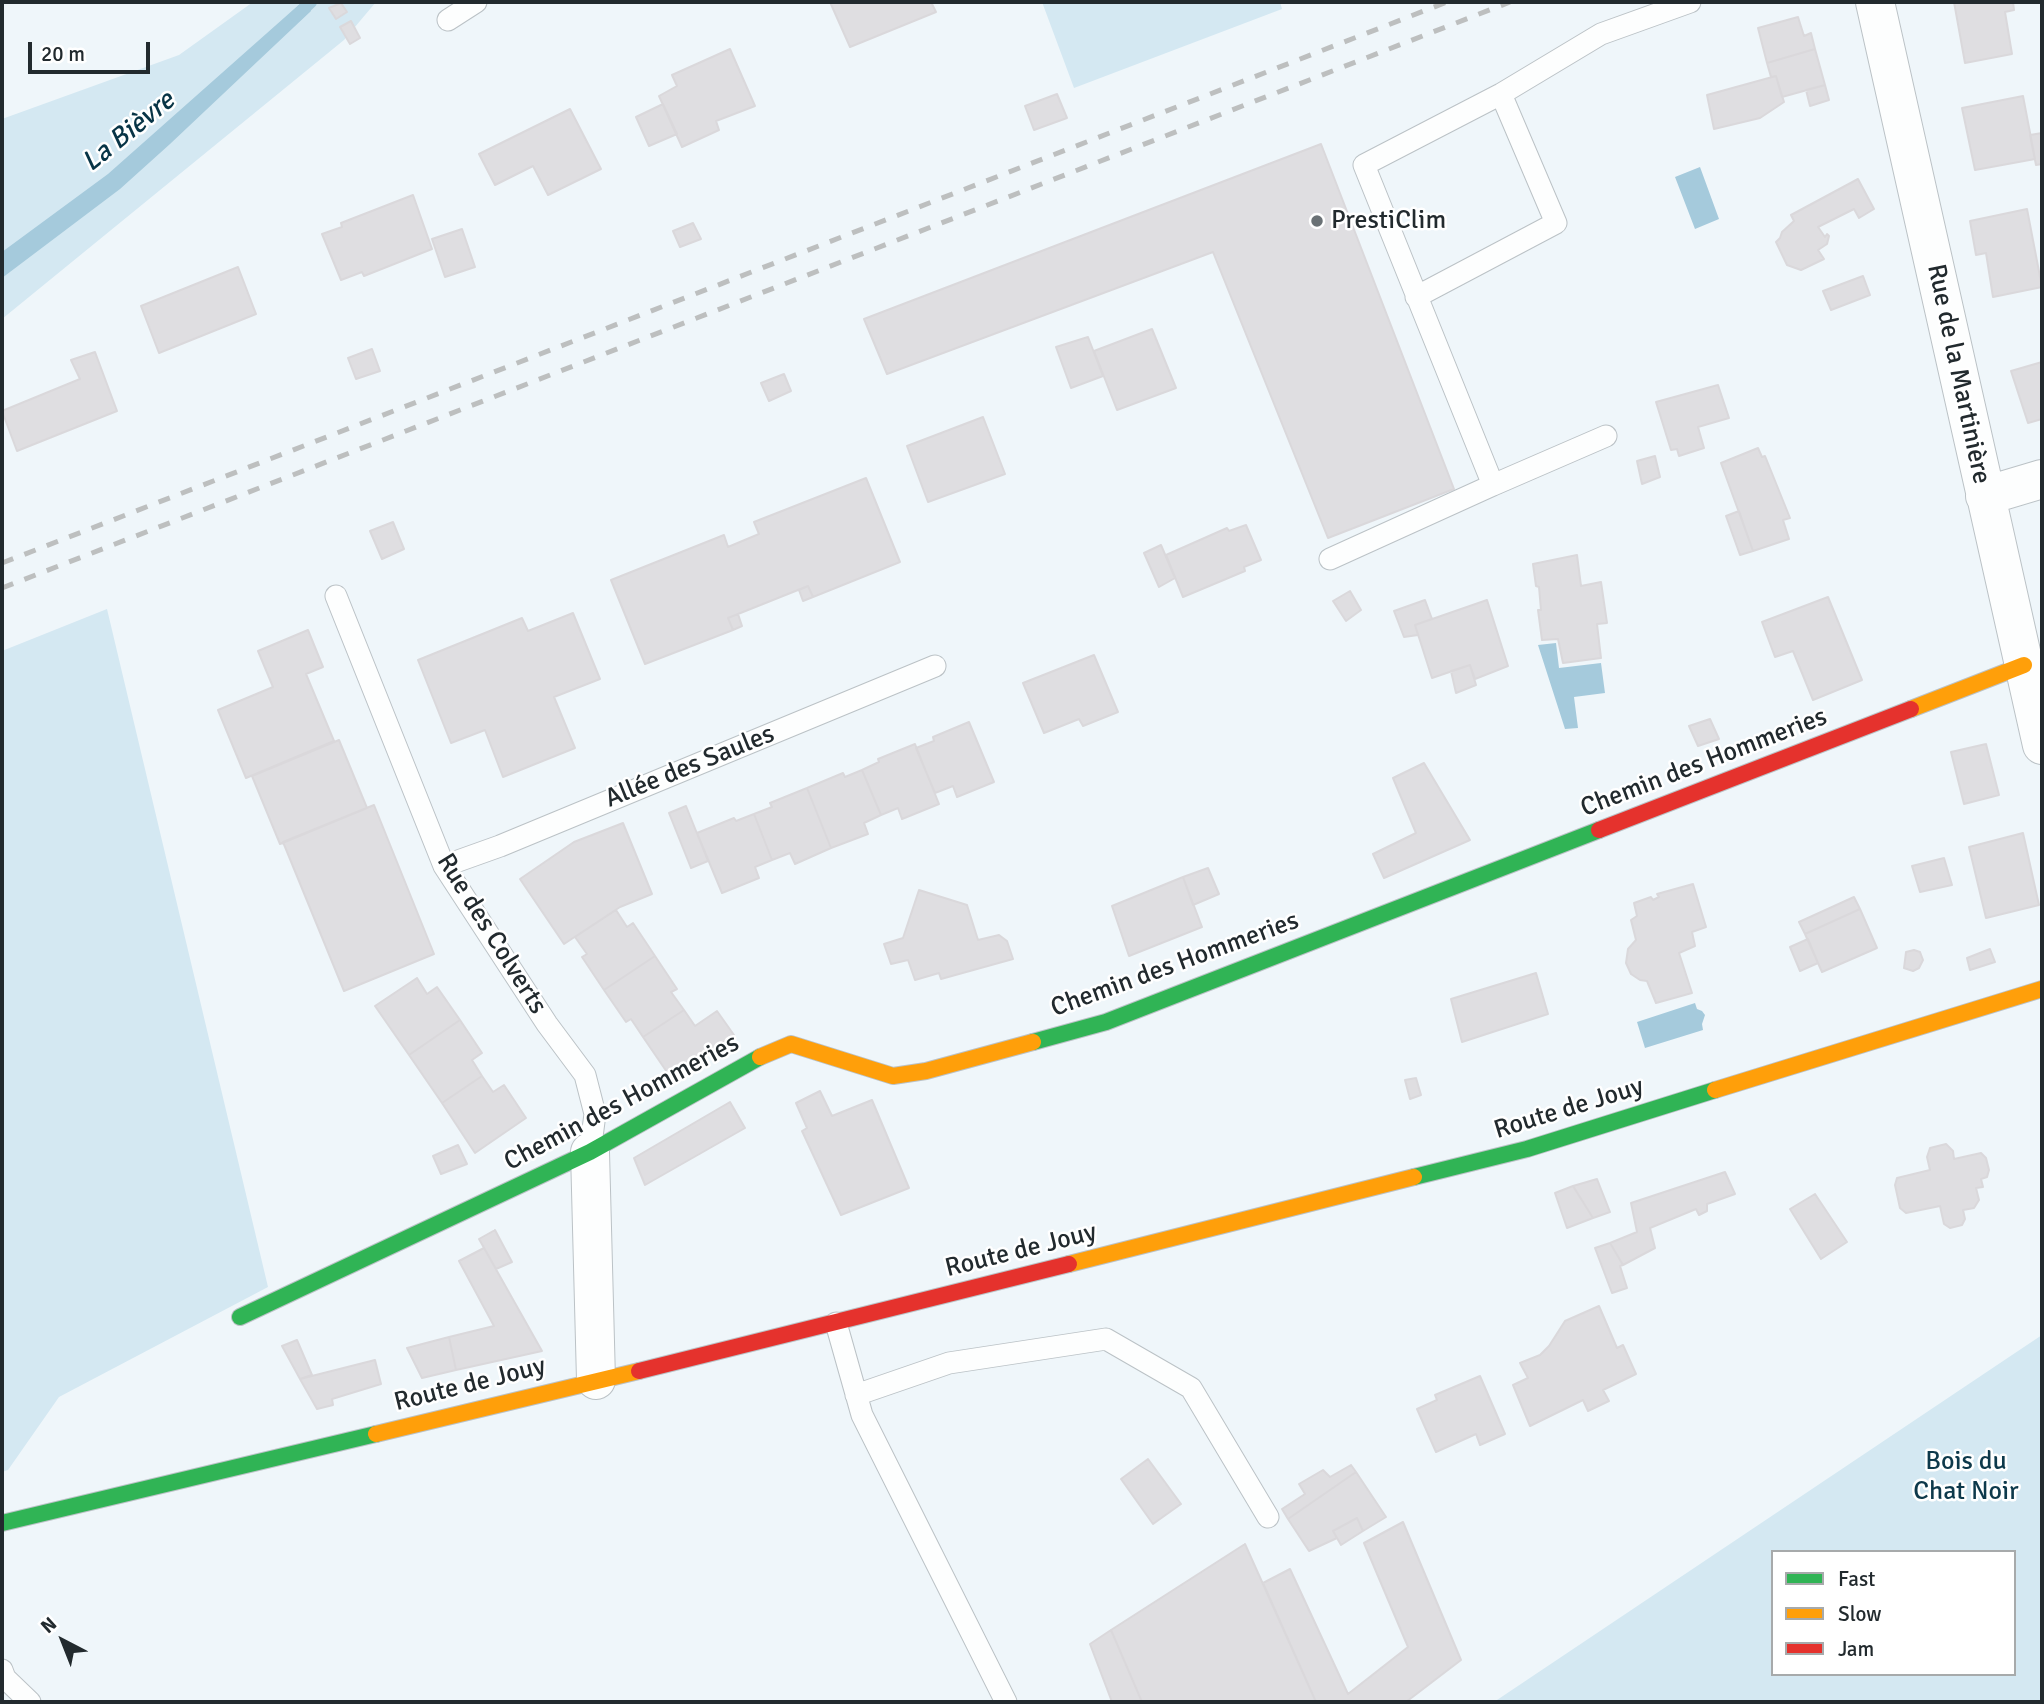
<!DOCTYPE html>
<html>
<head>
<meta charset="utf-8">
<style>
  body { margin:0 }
  #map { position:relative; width:2044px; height:1704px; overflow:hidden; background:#eff6fa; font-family:Signika,sans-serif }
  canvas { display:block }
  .frame { position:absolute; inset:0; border:4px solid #222a2e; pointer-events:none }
  .legend { position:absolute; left:1771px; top:1550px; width:245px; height:126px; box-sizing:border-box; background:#fff; border:2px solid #a7aaab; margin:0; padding:9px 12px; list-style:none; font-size:21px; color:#222a2e }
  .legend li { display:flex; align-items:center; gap:14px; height:35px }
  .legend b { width:35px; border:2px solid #a7aaab }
  .north { position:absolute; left:28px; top:1606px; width:70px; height:70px; -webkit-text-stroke:5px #fff; paint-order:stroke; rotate:318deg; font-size:19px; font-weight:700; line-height:28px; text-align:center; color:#222a2e }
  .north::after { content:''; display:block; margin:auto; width:24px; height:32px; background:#222a2e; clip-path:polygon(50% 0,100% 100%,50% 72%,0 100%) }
  .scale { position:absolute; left:28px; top:42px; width:122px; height:32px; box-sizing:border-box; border:4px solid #222a2e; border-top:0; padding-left:9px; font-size:21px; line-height:24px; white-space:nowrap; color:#222a2e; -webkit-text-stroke:5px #fff; paint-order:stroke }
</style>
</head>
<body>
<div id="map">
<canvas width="2044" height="1704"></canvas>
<div class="frame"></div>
<ul class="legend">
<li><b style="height:9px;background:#30b455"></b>Fast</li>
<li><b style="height:9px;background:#ff9f0a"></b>Slow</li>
<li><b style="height:9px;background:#e5322d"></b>Jam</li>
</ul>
<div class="north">N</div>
<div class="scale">20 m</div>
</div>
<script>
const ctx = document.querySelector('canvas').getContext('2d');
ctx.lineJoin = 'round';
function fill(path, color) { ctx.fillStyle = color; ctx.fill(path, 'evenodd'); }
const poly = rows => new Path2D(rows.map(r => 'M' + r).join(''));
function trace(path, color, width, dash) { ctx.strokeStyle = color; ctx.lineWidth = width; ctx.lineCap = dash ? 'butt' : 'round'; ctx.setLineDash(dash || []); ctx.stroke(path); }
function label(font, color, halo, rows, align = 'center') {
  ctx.font = font + ' Signika,sans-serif'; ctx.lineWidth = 5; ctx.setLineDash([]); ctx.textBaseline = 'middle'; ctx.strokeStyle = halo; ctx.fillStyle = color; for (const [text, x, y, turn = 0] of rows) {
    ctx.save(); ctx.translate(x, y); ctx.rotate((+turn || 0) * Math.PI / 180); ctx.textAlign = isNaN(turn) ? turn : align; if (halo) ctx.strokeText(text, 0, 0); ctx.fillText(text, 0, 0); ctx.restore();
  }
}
fill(poly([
  [253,2,376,2,344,40,2,319,2,119,179,55],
  [1042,2,1280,2,1282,9,1074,88],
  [107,609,268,1287,59,1397,8,1470,2,1472,2,651],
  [2042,1335,2042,1702,1494,1702,2021,1349],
  [1773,1552,2014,1552,2014,1674,1773,1674]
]), '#d4e8f2');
fill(poly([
  [302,2,306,2,311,11,170,144,120,189,2,278,2,252,108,174],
  [1700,167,1719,219,1695,229,1675,177],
  [1556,643,1559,668,1601,663,1605,693,1574,697,1578,728,1565,729,1538,645],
  [1695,1003,1697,1009,1702,1011,1705,1015,1702,1024,1703,1030,1645,1048,1637,1022]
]), '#a5cadc');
trace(poly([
  [296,16,311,2]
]), '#a5cadc', 12);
const building = poly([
  [830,2,931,2,936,12,850,47,830,2],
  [1954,2,2013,2,2014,10,2005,12,2012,54,1965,63,1954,2],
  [341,3,347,12,336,19,329,8,341,3],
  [1798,17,1804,36,1811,33,1815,49,1767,63,1758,28,1798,17],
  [351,21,360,38,350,44,340,27,351,21],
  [730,49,755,106,716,121,719,130,682,147,659,96,677,86,672,75,730,49],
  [1815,49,1825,85,1782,97,1776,76,1771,77,1767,63,1815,49],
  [1776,76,1784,102,1760,118,1714,129,1707,95,1776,76],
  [1825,85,1829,100,1810,106,1806,90,1825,85],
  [1057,94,1067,118,1034,130,1025,106,1057,94],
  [2023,96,2035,159,1975,170,1962,108,2023,96],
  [663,104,677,134,649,146,636,117,663,104],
  [570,109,601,169,548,195,533,166,495,185,479,154,570,109],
  [2042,133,2042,164,2036,165,2030,135,2042,133],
  [1321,144,1454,489,1328,538,1213,252,887,374,864,319,1321,144],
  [1858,179,1874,209,1859,218,1854,209,1818,227,1825,237,1827,234,1829,236,1827,244,1818,250,1824,259,1801,270,1787,265,1776,242,1780,238,1782,232,1794,221,1791,215,1858,179],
  [413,195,432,249,364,276,362,272,341,280,322,234,342,227,341,223,413,195],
  [2027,209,2042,287,1993,297,1986,253,1976,255,1970,221,2027,209],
  [693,223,701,239,680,247,673,231,693,223],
  [462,229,475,267,445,277,432,239,462,229],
  [238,267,256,314,159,353,141,306,238,267],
  [1863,276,1870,295,1831,310,1823,291,1863,276],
  [1152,329,1176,388,1117,410,1094,351,1152,329],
  [1088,337,1103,376,1071,388,1056,347,1088,337],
  [372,349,380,371,356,379,348,358,372,349],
  [95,352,117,411,17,451,2,411,80,379,71,360,95,352],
  [2042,362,2042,419,2028,423,2011,371,2042,362],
  [784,374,791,391,769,401,761,383,784,374],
  [1718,385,1729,418,1698,427,1704,448,1679,456,1677,449,1671,450,1656,402,1718,385],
  [983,417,1005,474,928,502,907,446,983,417],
  [1758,448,1762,457,1765,456,1790,518,1783,520,1789,539,1753,551,1721,463,1758,448],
  [1655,456,1660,477,1642,484,1637,461,1655,456],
  [866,478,900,562,813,597,808,586,728,618,733,630,645,664,611,580,724,535,728,547,759,534,754,522,866,478],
  [1739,511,1753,551,1740,555,1726,516,1739,511],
  [393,522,404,549,382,559,370,531,393,522],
  [1246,525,1261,560,1244,567,1245,571,1183,597,1166,555,1227,528,1229,531,1246,525],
  [1161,545,1175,578,1159,587,1144,553,1161,545],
  [1577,555,1581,586,1601,582,1607,623,1597,624,1601,658,1563,663,1558,639,1542,640,1538,610,1541,610,1539,587,1536,586,1533,564,1577,555],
  [808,586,813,597,803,601,799,590,808,586],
  [1350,591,1361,610,1346,621,1333,601,1350,591],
  [1828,597,1862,680,1813,700,1793,651,1775,657,1762,622,1828,597],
  [1425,600,1432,619,1415,625,1418,635,1404,637,1394,611,1425,600],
  [1487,600,1508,666,1475,679,1470,665,1432,678,1415,625,1487,600],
  [573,613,600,679,554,697,575,748,503,777,485,730,451,743,418,660,522,618,528,631,573,613],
  [738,614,742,626,733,630,728,618,738,614],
  [308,630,323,667,306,674,334,741,246,778,218,710,273,687,258,651,308,630],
  [1094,655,1118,712,1083,726,1079,719,1044,733,1023,683,1094,655],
  [1470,665,1476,685,1456,693,1451,671,1470,665],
  [1710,719,1719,739,1698,746,1689,726,1710,719],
  [969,722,994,782,957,797,953,786,935,793,916,748,934,741,933,737,969,722],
  [339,740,367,808,280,844,252,776,339,740],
  [915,744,939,804,902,819,898,808,881,815,862,770,879,762,878,759,915,744],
  [1986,744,1999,795,1964,804,1951,752,1986,744],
  [1424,763,1470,840,1384,878,1373,854,1416,833,1393,778,1424,763],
  [862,770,881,815,864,823,868,834,831,848,807,788,843,773,845,777,862,770],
  [807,788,831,848,795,864,790,853,772,860,754,814,772,807,770,803,807,788],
  [374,805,434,954,344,991,283,842,374,805],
  [686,806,708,861,691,868,669,813,686,806],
  [754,814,772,860,755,867,759,878,722,893,697,833,734,818,736,821,754,814],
  [623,823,652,894,620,907,564,944,520,879,574,842,623,823],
  [2023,833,2039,905,1986,918,1969,847,2023,833],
  [1944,858,1952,885,1920,892,1912,866,1944,858],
  [1208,868,1219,894,1193,905,1183,877,1208,868],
  [1183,877,1202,927,1129,956,1112,906,1183,877],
  [1693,884,1706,927,1692,932,1695,946,1679,953,1692,993,1656,1003,1647,981,1640,980,1631,974,1626,963,1628,949,1636,940,1631,920,1637,916,1634,903,1651,897,1653,900,1659,897,1657,894,1693,884],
  [919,890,967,905,978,940,999,935,1007,941,1013,959,941,979,939,973,915,980,908,960,891,964,884,944,903,938,919,890],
  [1854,897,1860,909,1805,934,1799,922,1854,897],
  [1860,909,1877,948,1822,972,1805,934,1860,909],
  [616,910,627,927,633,923,655,956,604,990,582,957,587,954,575,937,616,910],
  [1808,939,1818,963,1800,971,1790,947,1808,939],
  [1990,949,1995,962,1970,970,1967,958,1990,949],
  [1914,950,1920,952,1923,960,1919,968,1913,971,1904,968,1906,952,1914,950],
  [655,956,677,989,671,992,684,1010,643,1037,631,1019,626,1022,604,990,655,956],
  [1536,973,1548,1014,1462,1042,1451,999,1536,973],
  [417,978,427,994,437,987,460,1020,409,1055,375,1006,417,978],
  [684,1010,695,1026,717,1011,734,1035,671,1078,643,1037,684,1010],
  [460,1020,482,1053,472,1060,482,1076,442,1103,409,1055,460,1020],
  [482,1076,493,1092,504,1085,526,1118,475,1153,442,1103,482,1076],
  [1416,1078,1421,1095,1410,1099,1405,1080,1416,1078],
  [820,1091,832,1116,872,1100,909,1188,841,1215,802,1131,807,1128,796,1103,820,1091],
  [730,1102,745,1128,645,1185,634,1158,730,1102],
  [1946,1144,1953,1151,1954,1159,1981,1153,1986,1158,1989,1170,1987,1177,1981,1179,1983,1187,1976,1188,1979,1200,1974,1208,1963,1210,1965,1219,1962,1225,1950,1228,1944,1224,1940,1206,1906,1213,1900,1208,1895,1185,1897,1178,1930,1170,1927,1157,1930,1148,1946,1144],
  [458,1145,467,1164,441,1174,433,1156,458,1145],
  [1725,1172,1735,1194,1707,1204,1707,1211,1699,1215,1696,1209,1650,1228,1655,1248,1623,1265,1610,1243,1637,1232,1631,1203,1725,1172],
  [1597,1179,1610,1212,1593,1218,1573,1186,1597,1179],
  [1573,1186,1593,1218,1567,1228,1555,1193,1573,1186],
  [1815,1194,1847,1242,1821,1259,1790,1209,1815,1194],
  [495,1230,512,1262,496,1269,479,1239,495,1230],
  [1610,1243,1623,1265,1620,1266,1627,1288,1612,1293,1595,1248,1610,1243],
  [484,1248,542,1351,456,1370,449,1337,494,1326,459,1261,484,1248],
  [1599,1306,1617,1348,1623,1345,1636,1374,1603,1390,1609,1401,1588,1411,1583,1400,1530,1426,1513,1385,1528,1378,1520,1363,1540,1355,1549,1346,1565,1321,1599,1306],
  [449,1337,456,1370,422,1378,407,1348,449,1337],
  [297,1340,312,1375,300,1379,282,1346,297,1340],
  [375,1360,381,1384,332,1399,333,1405,317,1409,300,1379,375,1360],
  [1480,1376,1505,1434,1480,1445,1476,1434,1436,1452,1417,1409,1437,1400,1435,1395,1480,1376],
  [1148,1459,1181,1504,1153,1524,1121,1479,1148,1459],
  [1351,1465,1356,1472,1288,1519,1282,1509,1305,1494,1299,1484,1323,1470,1330,1477,1351,1465],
  [1356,1472,1386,1517,1363,1531,1357,1518,1333,1531,1337,1538,1309,1551,1288,1519,1356,1472],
  [1357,1518,1363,1531,1341,1545,1333,1531,1357,1518],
  [1403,1522,1461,1660,1406,1702,1316,1702,1263,1583,1290,1569,1348,1694,1408,1647,1364,1543,1403,1522],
  [1245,1544,1316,1702,1142,1702,1111,1630,1245,1544],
  [1111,1630,1142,1702,1112,1702,1090,1644,1111,1630]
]);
fill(building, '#dfdee1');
trace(building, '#dad8db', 2);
const lane = poly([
  [448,20,476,2],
  [1416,297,1556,223,1501,94],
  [1493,485,1606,436],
  [1330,559,1493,485,1364,165,1501,94,1601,34,1690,2],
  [336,596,444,866,547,1024,585,1075,595,1114,590,1152],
  [444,866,500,846,935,666],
  [836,1323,862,1415,1006,1702],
  [856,1395,949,1363,1106,1339,1191,1388,1268,1517],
  [2,1670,5,1678,30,1702]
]);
const street = poly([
  [1875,2,2042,745],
  [1985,496,2042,479],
  [590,1152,596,1380]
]);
const fast = poly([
  [1033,1042,1106,1022,1599,830],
  [1414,1177,1527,1149,1715,1090],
  [240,1317,590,1152,760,1057],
  [2,1523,376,1434]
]);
const slow = poly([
  [1911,709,2024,665],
  [760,1057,791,1044,893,1076,926,1071,1033,1042],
  [1715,1090,2042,989],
  [1069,1264,1414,1177],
  [376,1434,639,1371]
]);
const jam = poly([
  [1599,830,1911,709],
  [639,1371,1069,1264]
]);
trace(lane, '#bbc2c6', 23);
trace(street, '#bbc2c6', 40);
trace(fast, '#bbc2c6', 18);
trace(slow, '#bbc2c6', 18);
trace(jam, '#bbc2c6', 18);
trace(lane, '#fdfefe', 21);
trace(street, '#fdfefe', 38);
trace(fast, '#30b455', 16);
trace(slow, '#ff9f0a', 16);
trace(jam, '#e5322d', 16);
trace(poly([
  [2,563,1447,2],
  [2,588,1510,2]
]), '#bdbfbf', 5, [12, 12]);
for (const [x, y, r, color] of [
  [1317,221,7,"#6a7175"]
]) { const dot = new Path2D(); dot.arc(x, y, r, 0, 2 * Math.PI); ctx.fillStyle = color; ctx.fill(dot); trace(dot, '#fff', 2.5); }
label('26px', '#222a2e', '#fff', [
  ["PrestiClim",1331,221]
], 'left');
label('26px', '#222a2e', '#fff', [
  ["Rue de la Martinière",1958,374,78],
  ["Chemin des Hommeries",1704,763,-21],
  ["Allée des Saules",690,767,-22],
  ["Rue des Colverts",491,934,58],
  ["Chemin des Hommeries",1175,965,-20],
  ["Chemin des Hommeries",622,1103,-28],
  ["Route de Jouy",1569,1109,-17],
  ["Route de Jouy",1021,1251,-14],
  ["Route de Jouy",470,1385,-14]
]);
label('26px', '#0d394b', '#fff', [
  ["Bois du",1966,1462],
  ["Chat Noir",1966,1492]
]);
label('italic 28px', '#073446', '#fff', [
  ["La Bièvre",129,132,-39]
]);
</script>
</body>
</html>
